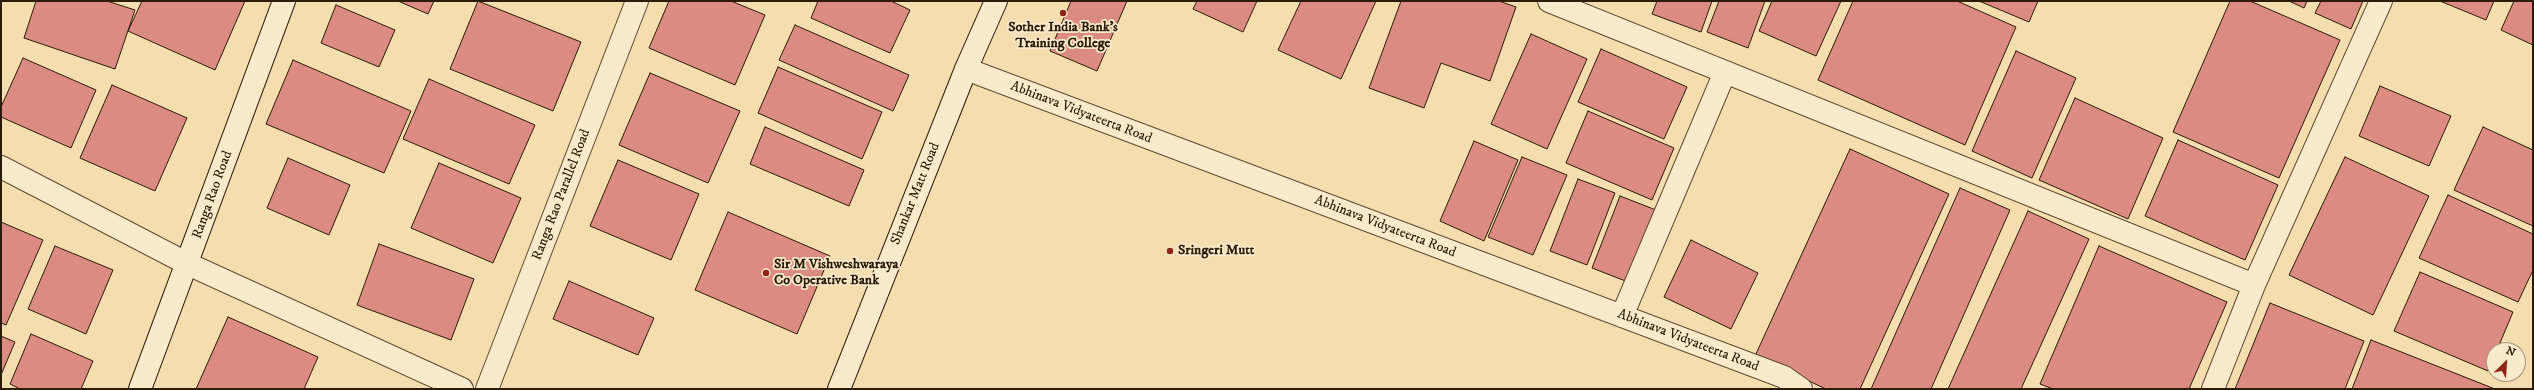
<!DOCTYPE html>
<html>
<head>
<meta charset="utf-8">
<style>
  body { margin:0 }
  #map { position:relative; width:2534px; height:390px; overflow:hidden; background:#f4deaf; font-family:"IM FELL DW Pica",serif }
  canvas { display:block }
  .frame { position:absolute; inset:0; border:2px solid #2c1b07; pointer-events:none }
  .north { position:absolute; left:2486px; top:342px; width:40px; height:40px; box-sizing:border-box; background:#f8eacb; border:1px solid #a6977d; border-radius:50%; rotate:25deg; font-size:11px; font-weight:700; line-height:16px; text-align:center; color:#2c1b07 }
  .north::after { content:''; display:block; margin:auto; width:14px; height:18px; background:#8f2418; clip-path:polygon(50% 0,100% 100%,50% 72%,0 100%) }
</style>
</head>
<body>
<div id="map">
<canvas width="2534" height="390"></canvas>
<div class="frame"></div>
<div class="north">N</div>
</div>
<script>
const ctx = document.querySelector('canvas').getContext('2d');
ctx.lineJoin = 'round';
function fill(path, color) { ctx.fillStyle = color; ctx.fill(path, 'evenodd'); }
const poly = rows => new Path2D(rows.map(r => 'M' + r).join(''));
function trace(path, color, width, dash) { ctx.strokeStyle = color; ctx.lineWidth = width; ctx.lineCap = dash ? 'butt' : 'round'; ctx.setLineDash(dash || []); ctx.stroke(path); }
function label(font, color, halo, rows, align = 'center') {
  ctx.font = font + ' "IM FELL DW Pica",serif'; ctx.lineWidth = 3.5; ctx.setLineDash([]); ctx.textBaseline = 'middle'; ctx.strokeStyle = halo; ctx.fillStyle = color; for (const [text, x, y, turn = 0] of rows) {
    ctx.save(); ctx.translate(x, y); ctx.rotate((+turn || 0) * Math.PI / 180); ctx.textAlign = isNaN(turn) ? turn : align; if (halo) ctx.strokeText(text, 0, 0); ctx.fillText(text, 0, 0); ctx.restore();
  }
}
const building = poly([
  [36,1,107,1,135,10,115,69,24,38,36,1],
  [142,1,245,1,215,70,128,31,142,1],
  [398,1,434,1,428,14,398,1],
  [478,1,581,42,553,111,450,69,478,1],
  [669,1,731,1,765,15,735,85,649,48,669,1],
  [818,1,891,1,910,10,890,53,811,18,818,1],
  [1071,1,1127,1,1097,71,1050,51,1071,1],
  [1197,1,1257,1,1243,32,1193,9,1197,1],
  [1301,1,1376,1,1341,79,1278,50,1301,1],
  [1401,1,1499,1,1516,7,1490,81,1441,63,1424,108,1369,88,1401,1],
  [1657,1,1712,1,1701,32,1652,14,1657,1],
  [1719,1,1765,1,1748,48,1707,32,1719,1],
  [1772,1,1841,1,1816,56,1759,31,1772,1],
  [1853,1,1957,1,2016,27,1965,145,1818,80,1853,1],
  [1979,1,2038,1,2029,22,1979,1],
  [2230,1,2250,1,2340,40,2279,178,2173,132,2230,1],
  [2289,1,2307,1,2304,8,2289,1],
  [2321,1,2363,1,2351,29,2315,13,2321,1],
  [2440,1,2494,1,2486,20,2440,1],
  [2514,1,2533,1,2533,45,2501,30,2514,1],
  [336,5,395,30,379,67,321,43,336,5],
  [795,25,909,75,893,111,779,60,795,25],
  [1531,34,1587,59,1547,149,1491,124,1531,34],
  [1601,49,1687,87,1664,139,1578,102,1601,49],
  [2016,51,2076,78,2032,178,1972,151,2016,51],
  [23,58,96,90,71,148,1,117,1,107,23,58],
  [293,60,411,111,384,173,266,124,293,60],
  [778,67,882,112,862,159,758,113,778,67],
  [650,73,740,111,708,183,619,145,650,73],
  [429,79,535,125,509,184,403,139,429,79],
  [112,85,187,118,155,191,80,158,112,85],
  [2380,86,2451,116,2429,166,2359,136,2380,86],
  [2075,98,2163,138,2128,219,2039,180,2075,98],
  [1588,111,1674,148,1652,200,1566,163,1588,111],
  [765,127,864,170,849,206,750,164,765,127],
  [2483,127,2533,150,2533,226,2454,190,2483,127],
  [2178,140,2278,185,2245,260,2145,216,2178,140],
  [1474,141,1518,160,1484,241,1440,221,1474,141],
  [1850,149,1949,194,1860,389,1826,389,1755,356,1850,149],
  [1522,157,1567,175,1533,255,1488,237,1522,157],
  [2345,157,2429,196,2373,315,2289,275,2345,157],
  [288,158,350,185,329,235,267,208,288,158],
  [618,160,699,194,671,260,590,226,618,160],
  [439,163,521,198,493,263,411,228,439,163],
  [1578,179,1615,193,1587,265,1550,251,1578,179],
  [1960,188,2010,210,1931,389,1871,389,1960,188],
  [2448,195,2533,234,2533,270,2518,302,2419,258,2448,195],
  [1620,196,1656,210,1628,282,1592,268,1620,196],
  [2028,211,2089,239,2021,389,1948,389,2028,211],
  [728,212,830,256,797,334,695,290,728,212],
  [1,222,43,240,6,325,1,323,1,222],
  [1691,240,1758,273,1731,329,1664,297,1691,240],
  [379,244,474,279,451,340,357,305,379,244],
  [55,246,113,270,86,334,28,309,55,246],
  [2099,246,2227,302,2189,389,2053,389,2040,384,2099,246],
  [2420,272,2513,312,2497,350,2494,350,2488,371,2394,331,2420,272],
  [569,281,654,318,638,355,553,319,569,281],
  [2270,303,2364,341,2345,389,2235,389,2270,303],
  [228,317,318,357,304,389,196,389,228,317],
  [31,334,93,361,81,389,20,389,10,384,31,334],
  [1,336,15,342,1,375,1,336],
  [2371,340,2495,389,2352,389,2371,340]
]);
fill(building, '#db8b81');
trace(building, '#2c1b07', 1);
const street = poly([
  [1549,1,2254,285],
  [966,69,1784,377,1801,389],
  [1,167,188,264,462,389],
  [1622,316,1725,72],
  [487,389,637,1],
  [2213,389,2254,285,2381,1]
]);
const secondary = poly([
  [140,389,284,1],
  [839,389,966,69,996,1]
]);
trace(street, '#5e4c31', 24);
trace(secondary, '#2c1b07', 24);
trace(street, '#f8eacb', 22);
trace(secondary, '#f8eacb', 22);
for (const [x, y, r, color] of [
  [1063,13,4,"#8f2418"],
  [1170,251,4,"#8f2418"],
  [766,273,4,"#8f2418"]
]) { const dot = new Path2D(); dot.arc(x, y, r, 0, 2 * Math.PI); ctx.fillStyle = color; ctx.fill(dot); trace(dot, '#f8eacb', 1.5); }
label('bold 14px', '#2c1b07', '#f8eacb', [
  ["Sother India Bank's",1063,28,"center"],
  ["Training College",1063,44,"center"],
  ["Sringeri Mutt",1178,251],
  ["Sir M Vishweshwaraya",774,265],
  ["Co Operative Bank",774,281]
], 'left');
label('14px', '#2c1b07', '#f8eacb', [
  ["Abhinava Vidyateerta Road",1081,113,21],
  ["Shankar Matt Road",916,194,-68],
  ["Ranga Rao Road",213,195,-70],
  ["Ranga Rao Parallel Road",562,195,-69],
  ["Abhinava Vidyateerta Road",1385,227,21],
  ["Abhinava Vidyateerta Road",1688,341,21]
]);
</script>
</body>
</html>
